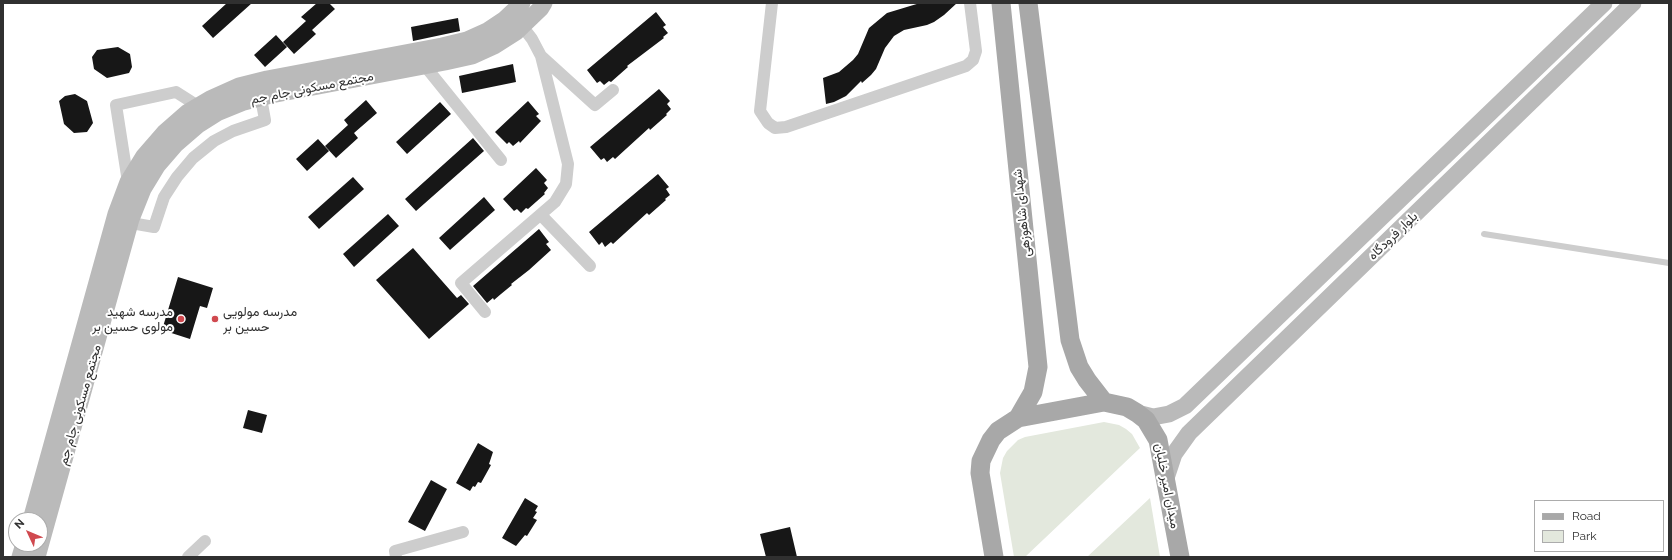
<!DOCTYPE html>
<html>
<head>
<meta charset="utf-8">
<style>
  body { margin:0 }
  #map { position:relative; width:1672px; height:560px; overflow:hidden; background:#fff; font-family:Raleway,sans-serif }
  canvas { display:block }
  .frame { position:absolute; inset:0; border:4px solid #303030; pointer-events:none }
  .legend { position:absolute; left:1534px; top:500px; width:130px; height:52px; box-sizing:border-box; background:#fff; border:1px solid #acacac; margin:0; padding:5px 7px; list-style:none; font-size:12px; color:#303030 }
  .legend li { display:flex; align-items:center; gap:8px; height:20px }
  .legend b { width:20px; border:1px solid #acacac }
  .north { position:absolute; left:8px; top:512px; width:40px; height:40px; box-sizing:border-box; background:#fff; border:1px solid #acacac; border-radius:50%; rotate:314deg; font-size:11px; font-weight:700; line-height:16px; text-align:center; color:#303030 }
  .north::after { content:''; display:block; margin:auto; width:14px; height:18px; background:#d0494f; clip-path:polygon(50% 0,100% 100%,50% 72%,0 100%) }
</style>
</head>
<body>
<div id="map">
<canvas width="1672" height="560"></canvas>
<div class="frame"></div>
<ul class="legend">
<li><b style="height:5px;background:#a8a8a8"></b>Road</li>
<li><b style="height:11px;background:#e3e8dd"></b>Park</li>
</ul>
<div class="north">N</div>
</div>
<script>
const ctx = document.querySelector('canvas').getContext('2d');
ctx.lineJoin = 'round';
function fill(path, color) { ctx.fillStyle = color; ctx.fill(path, 'evenodd'); }
const poly = rows => new Path2D(rows.map(r => 'M' + r).join(''));
function trace(path, color, width, dash) { ctx.strokeStyle = color; ctx.lineWidth = width; ctx.lineCap = dash ? 'butt' : 'round'; ctx.setLineDash(dash || []); ctx.stroke(path); }
function label(font, color, halo, rows, align = 'center') {
  ctx.font = font + ' Raleway,Vazirmatn,sans-serif'; ctx.lineWidth = 4; ctx.setLineDash([]); ctx.textBaseline = 'middle'; ctx.strokeStyle = halo; ctx.fillStyle = color; for (const [text, x, y, turn = 0] of rows) {
    ctx.save(); ctx.translate(x, y); ctx.rotate((+turn || 0) * Math.PI / 180); ctx.textAlign = isNaN(turn) ? turn : align; if (halo) ctx.strokeText(text, 0, 0); ctx.fillText(text, 0, 0); ctx.restore();
  }
}
fill(poly([
  [1104,422,1119,425,1126,429,1132,434,1140,448,1025,557,1014,557,1000,473,1003,458,1007,451,1018,440,1025,437],
  [1150,498,1160,557,1087,557]
]), '#e3e8dd');
fill(poly([
  [227,3,252,3,213,38,202,26],
  [317,3,329,3,335,9,312,30,316,34,294,54,283,42,306,21,301,17],
  [920,3,957,3,944,15,934,22,927,25,904,30,894,36,885,48,876,69,871,75,862,83,861,81,846,96,834,102,826,104,823,78,839,72,853,60,858,54,869,28,887,13],
  [656,12,666,25,663,27,668,33,663,37,664,38,627,66,628,67,611,82,609,81,604,85,600,81,597,83,587,70],
  [458,18,460,31,413,41,411,27],
  [276,35,287,47,265,67,254,55],
  [118,47,130,54,132,67,129,73,107,78,94,69,92,57,97,50],
  [513,64,516,82,462,93,459,76],
  [659,89,670,101,667,104,671,109,666,114,667,115,650,130,649,128,615,159,613,157,607,162,604,158,601,160,590,147],
  [75,94,87,101,93,123,87,132,74,133,64,124,59,101,65,96],
  [366,100,377,113,354,133,358,138,336,158,325,146,348,125,344,120],
  [528,101,539,114,536,116,541,121,520,143,519,141,513,146,509,142,507,144,495,132],
  [440,102,451,114,407,154,396,142],
  [473,138,484,151,416,211,405,199],
  [318,139,329,151,307,171,296,159],
  [536,168,547,180,544,183,548,188,544,193,545,194,528,209,526,208,521,213,517,209,514,211,503,199],
  [658,174,669,187,666,189,670,195,665,199,666,200,649,215,647,213,613,244,611,242,605,247,602,242,599,245,589,232],
  [353,177,364,189,319,229,308,217],
  [484,197,495,210,450,250,439,238],
  [388,214,399,226,354,267,343,254],
  [539,229,549,242,546,244,551,250,529,270,511,284,512,285,501,294,494,300,493,298,487,303,473,286],
  [413,248,457,298,461,295,469,304,429,339,376,280],
  [178,277,213,288,207,308,200,306,190,339,162,330],
  [248,410,267,415,262,433,243,428],
  [478,443,493,452,489,464,491,465,481,483,478,482,475,487,473,486,470,491,456,483],
  [431,480,447,489,425,531,408,522],
  [525,498,538,506,535,511,537,512,533,518,537,520,527,536,525,535,516,546,502,538],
  [790,527,797,557,766,557,760,534]
]), '#171717');
trace(poly([
  [1484,234,1669,263]
]), '#cdcdcd', 6);
trace(poly([
  [772,3,760,111,768,123,775,128,786,127,966,66,973,60,976,51,970,3],
  [541,56,595,105,613,90],
  [425,66,501,160],
  [128,182,116,105,176,92,198,106],
  [541,215,590,266],
  [131,223,154,227,164,197,177,177,193,158,214,141,233,131,265,120,261,98],
  [485,312,461,283,555,202,566,184,568,164,541,56,532,39,522,26],
  [188,557,205,541],
  [396,557,395,551,463,532]
]), '#cdcdcd', 12);
trace(poly([
  [1137,413,1153,417,1169,414,1185,406,1604,3],
  [1166,478,1174,454,1189,433,1633,3],
  [31,520,116,214,128,182,144,156,164,133,188,112,210,99,239,86,267,79,442,46,467,40,487,31,505,19,522,3],
  [20,557,24,544],
  [37,557,131,219,143,189,157,166,176,144,198,125,217,113,244,102,271,95,445,62,472,56,494,46,516,32,541,8,544,3]
]), '#bababa', 17);
trace(poly([
  [1001,3,1038,367,1033,392,1018,418],
  [1028,3,1070,340,1079,367,1087,380,1104,402],
  [994,557,980,473,981,461,991,440,998,431,1018,418,1104,402,1127,407,1137,413,1146,420,1158,440,1180,557]
]), '#a8a8a8', 19);
for (const [x, y, r, color] of [
  [181,319,4,"#d0494f"],
  [215,319,4,"#d0494f"]
]) { const dot = new Path2D(); dot.arc(x, y, r, 0, 2 * Math.PI); ctx.fillStyle = color; ctx.fill(dot); trace(dot, '#fff', 1.5); }
label('13px', '#303030', '#fff', [
  ["مجتمع مسکونی جام جم",312,88,-11],
  ["شهدای شاهوزهی",1022,213,-96],
  ["بلوار فرودگاه",1393,236,-44],
  ["مجتمع مسکونی جام جم",80,405,-74],
  ["میدان امیر خلبان",1167,486,79]
]);
label('13px', '#303030', '#fff', [
  ["مدرسه شهید",173,312],
  ["مولوی حسین بر",173,327],
  ["مدرسه مولویی",223,312,"left"],
  ["حسین بر",223,327,"left"]
], 'right');
</script>
</body>
</html>
